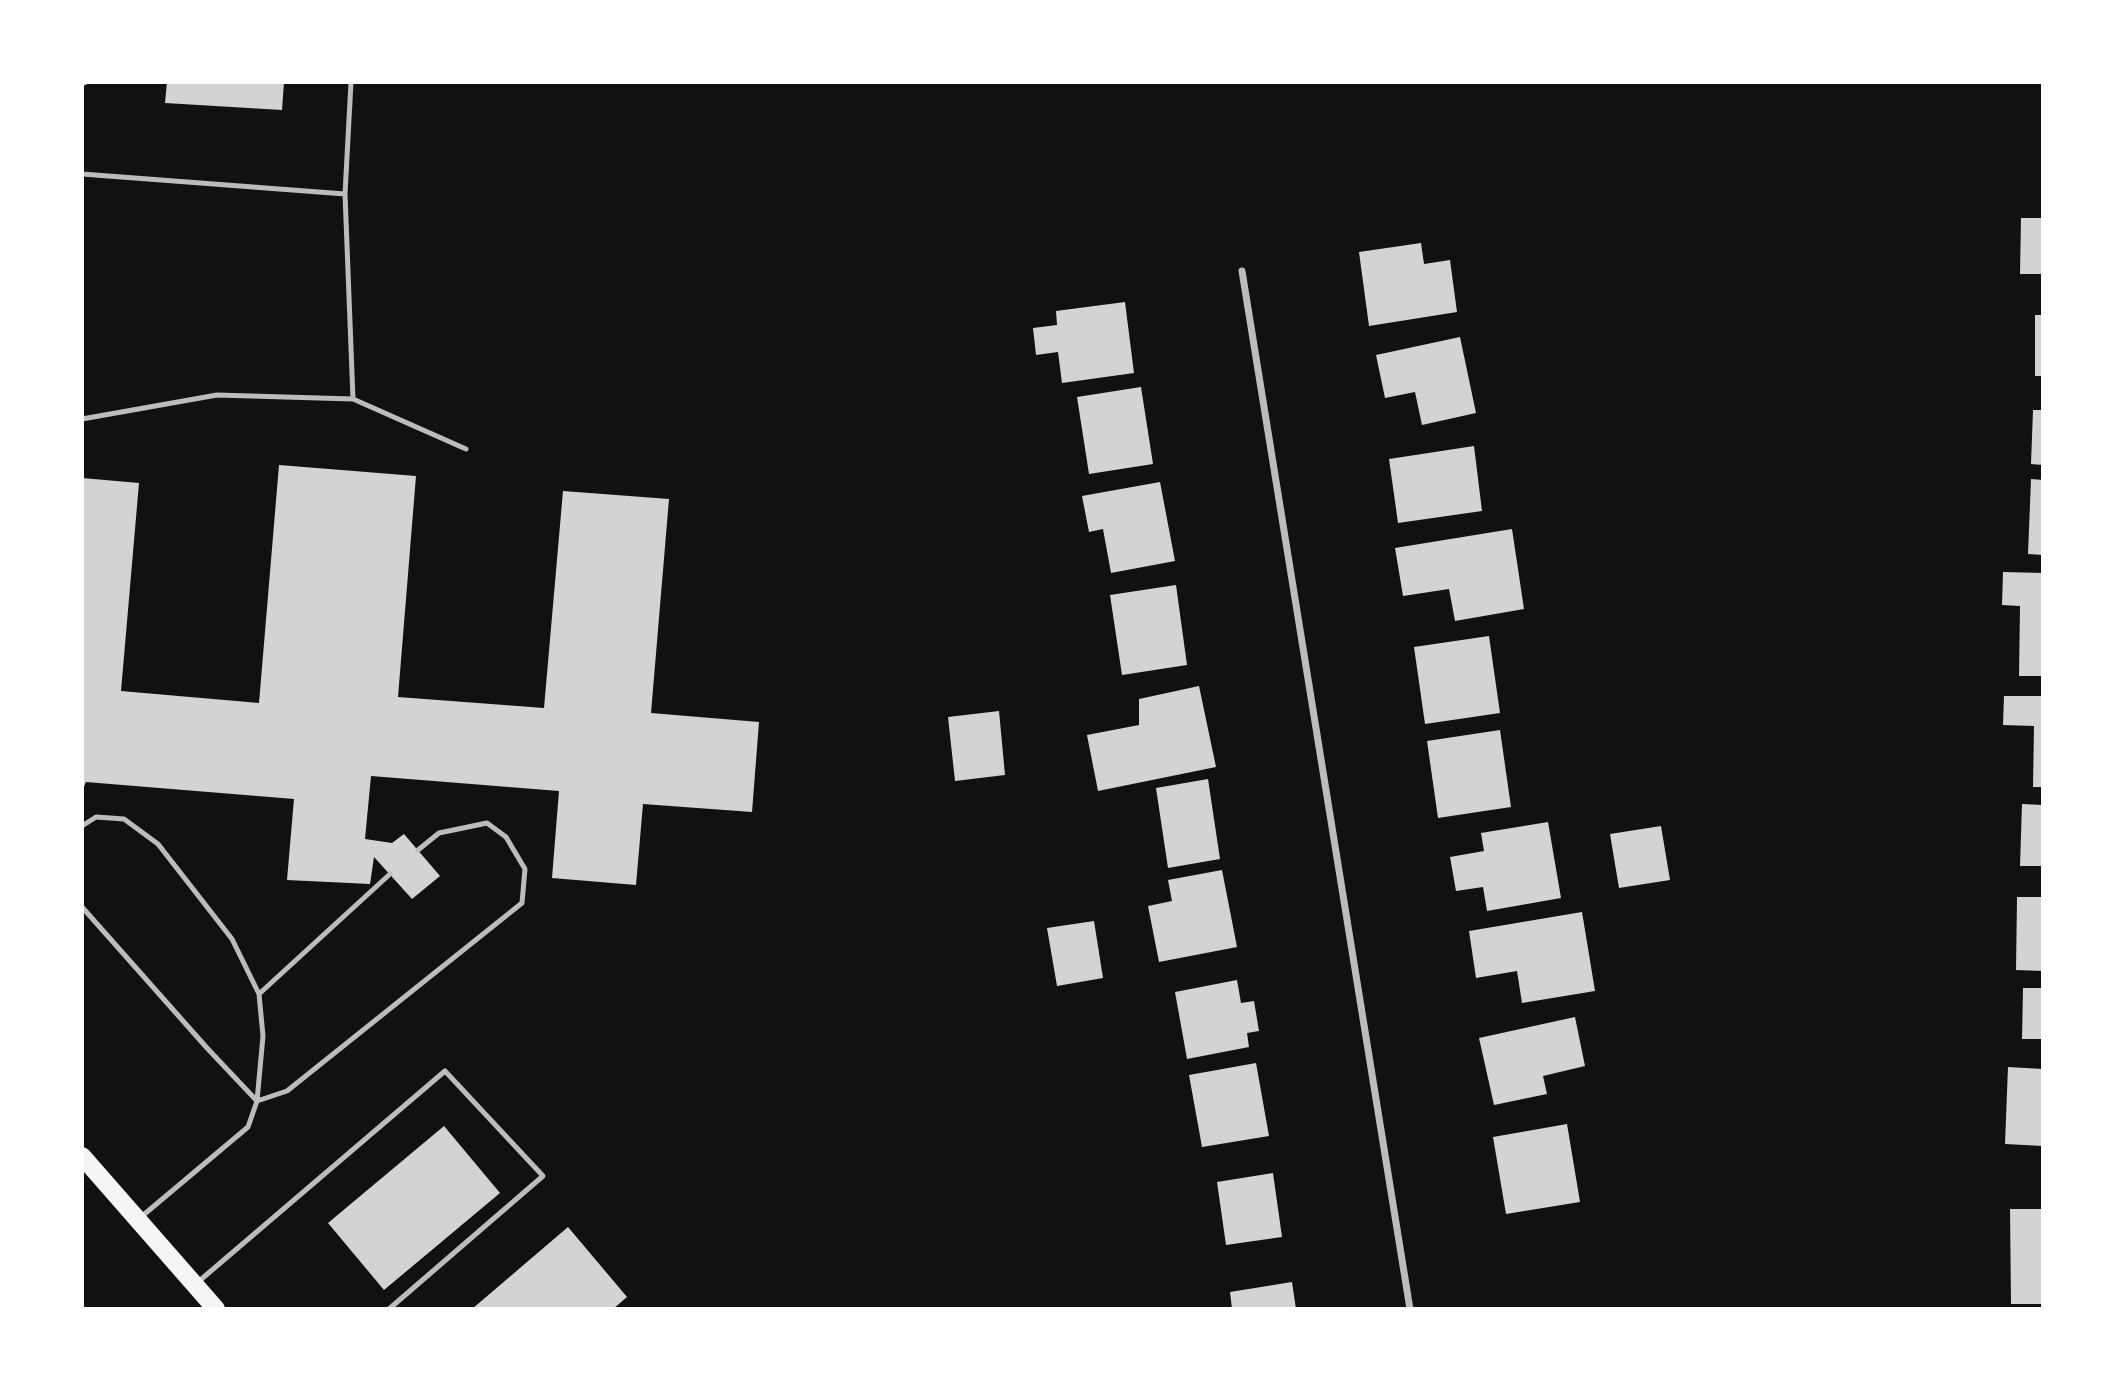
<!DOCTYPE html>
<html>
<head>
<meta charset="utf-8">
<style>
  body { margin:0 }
  #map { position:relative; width:2125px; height:1391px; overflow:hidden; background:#111; font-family:"Titillium Web",sans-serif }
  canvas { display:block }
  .frame { position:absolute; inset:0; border:84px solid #fff; pointer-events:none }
</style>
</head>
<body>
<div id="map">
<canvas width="2125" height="1391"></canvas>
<div class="frame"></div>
</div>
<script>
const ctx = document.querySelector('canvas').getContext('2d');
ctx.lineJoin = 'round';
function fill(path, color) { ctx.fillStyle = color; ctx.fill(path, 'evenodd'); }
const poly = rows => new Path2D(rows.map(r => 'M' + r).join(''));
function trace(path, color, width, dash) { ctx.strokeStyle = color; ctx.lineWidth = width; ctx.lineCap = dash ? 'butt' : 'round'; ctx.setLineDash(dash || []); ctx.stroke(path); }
fill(poly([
  [167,82,284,82,282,110,165,103],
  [2021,218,2043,218,2043,274,2020,274],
  [1421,243,1424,264,1450,260,1457,312,1369,326,1359,252],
  [1125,302,1134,373,1062,383,1058,352,1036,355,1033,328,1057,325,1056,311],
  [2035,315,2043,315,2043,376,2035,376],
  [1460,337,1476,413,1422,425,1415,392,1385,398,1376,355],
  [1141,387,1153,464,1089,474,1077,397],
  [2033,410,2043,410,2043,465,2031,464],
  [1474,446,1482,511,1398,523,1389,459],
  [279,465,416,476,398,697,544,708,563,491,669,499,651,713,759,722,752,812,643,804,636,885,552,878,559,791,371,776,365,839,392,843,404,834,440,876,412,899,374,857,370,884,287,880,294,799,86,782,82,791,82,478,139,483,121,691,259,703],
  [2031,479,2043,480,2043,555,2028,554],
  [1160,482,1175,561,1111,573,1103,529,1089,532,1082,496],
  [1512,529,1524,609,1455,621,1449,589,1403,596,1395,548],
  [2003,572,2043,573,2043,676,2019,676,2020,606,2002,605],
  [1176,585,1187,665,1122,675,1110,595],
  [1489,636,1500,713,1425,724,1414,647],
  [1199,686,1216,767,1098,791,1087,735,1139,725,1139,699],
  [2004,696,2043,696,2043,787,2033,787,2034,726,2003,725],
  [999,711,1005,775,955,781,948,717],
  [1500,730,1511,807,1438,818,1427,741],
  [1208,779,1220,859,1168,868,1156,788],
  [2022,804,2043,805,2043,866,2020,866],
  [1548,822,1561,898,1487,911,1483,887,1456,891,1450,857,1484,851,1481,833],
  [1661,826,1670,880,1619,888,1610,834],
  [1222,870,1237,947,1159,962,1148,906,1172,901,1168,880],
  [2017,897,2043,897,2043,971,2016,970],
  [1582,912,1595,991,1522,1003,1517,971,1476,978,1469,931],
  [1094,921,1103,978,1057,986,1047,928],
  [1237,980,1241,1003,1254,1001,1259,1031,1247,1033,1249,1047,1187,1059,1175,992],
  [2023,988,2043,988,2043,1039,2022,1039],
  [1575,1017,1585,1066,1543,1076,1547,1094,1494,1105,1479,1038],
  [1256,1063,1269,1136,1202,1147,1189,1075],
  [2008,1067,2043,1069,2043,1146,2005,1144],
  [1567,1124,1580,1202,1506,1214,1493,1137],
  [444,1126,500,1193,384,1290,328,1223],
  [1273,1173,1282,1237,1226,1245,1217,1182],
  [2010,1209,2043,1209,2043,1304,2011,1304],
  [568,1227,627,1297,613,1309,472,1309],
  [1292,1282,1296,1309,1232,1309,1230,1292]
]), '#d3d3d3');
trace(poly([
  [82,84,86,82],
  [82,174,345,194,351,82],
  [353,399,466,449],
  [82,419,217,395,353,399,345,194],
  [82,826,96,817,124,819,158,844,232,939,259,994,263,1036,257,1101,248,1127,141,1217],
  [82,907,207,1048,257,1101,287,1091,522,903,525,869,506,837,487,823,439,833,418,850],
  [259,994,390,874],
  [198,1282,445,1071,543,1176,389,1309]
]), '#bcbcbc', 5);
trace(poly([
  [1242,271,1410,1309]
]), '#bcbcbc', 7);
trace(poly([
  [82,1156,216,1309]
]), '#f5f5f5', 18);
</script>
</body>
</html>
